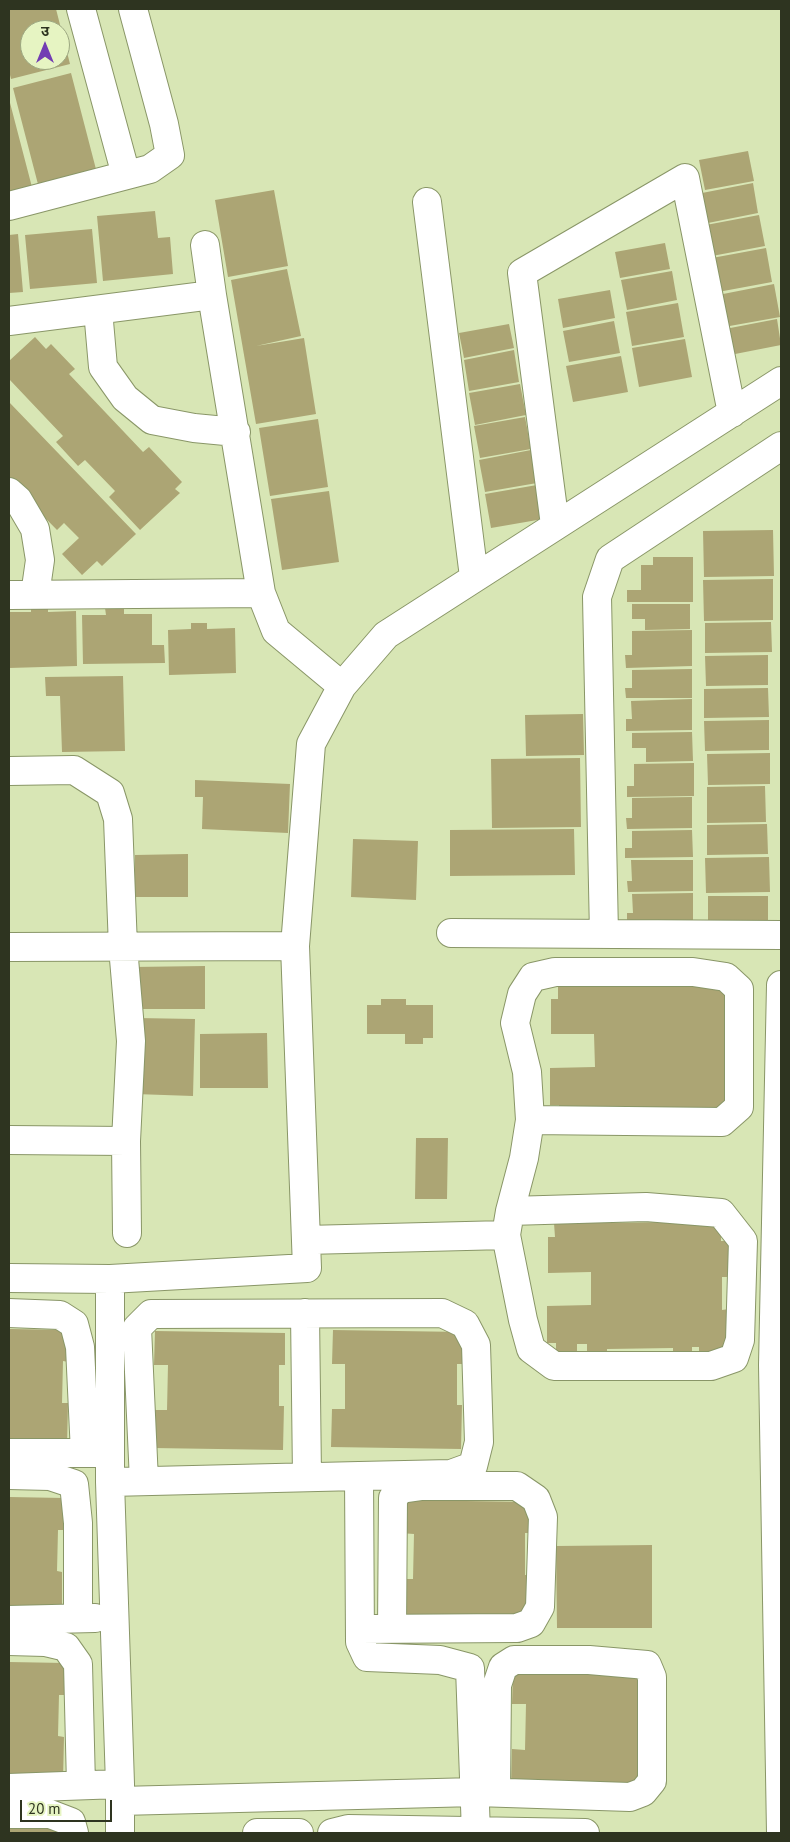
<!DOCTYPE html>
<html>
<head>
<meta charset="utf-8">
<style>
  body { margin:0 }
  #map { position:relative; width:790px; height:1842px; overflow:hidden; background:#d8e6b5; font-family:"PT Sans","Noto Sans Devanagari",sans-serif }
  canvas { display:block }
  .frame { position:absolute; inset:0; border:10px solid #2e3420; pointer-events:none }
  .north { position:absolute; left:20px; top:20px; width:50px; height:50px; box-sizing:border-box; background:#e6f4c2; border:1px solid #9ca781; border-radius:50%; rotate:0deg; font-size:14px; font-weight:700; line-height:20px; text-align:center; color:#2e3420 }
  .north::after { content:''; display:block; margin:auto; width:18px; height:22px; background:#723cb3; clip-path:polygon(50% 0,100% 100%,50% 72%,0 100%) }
  .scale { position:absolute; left:20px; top:1800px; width:92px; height:22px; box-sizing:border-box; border:2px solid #2e3420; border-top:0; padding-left:6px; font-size:15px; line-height:18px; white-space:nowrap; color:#2e3420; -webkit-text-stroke:4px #e6f4c2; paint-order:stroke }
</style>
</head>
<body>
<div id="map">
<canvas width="790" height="1842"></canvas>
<div class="frame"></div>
<div class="north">उ</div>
<div class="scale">20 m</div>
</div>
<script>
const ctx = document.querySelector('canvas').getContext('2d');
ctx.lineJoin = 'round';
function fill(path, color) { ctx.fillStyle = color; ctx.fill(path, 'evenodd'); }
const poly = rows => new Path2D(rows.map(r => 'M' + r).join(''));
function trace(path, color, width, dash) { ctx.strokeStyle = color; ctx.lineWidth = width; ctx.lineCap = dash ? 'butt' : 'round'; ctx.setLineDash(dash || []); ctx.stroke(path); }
fill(poly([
  [9,9,56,9,70,64,11,79,9,71],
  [30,30,60,30,60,60,30,60],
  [71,73,98,177,40,192,13,88],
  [9,99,33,191,9,197],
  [748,151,754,181,705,190,699,160],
  [753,183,758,213,708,223,702,193],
  [274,190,288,266,228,277,215,200],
  [155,211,158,238,170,237,173,274,103,281,97,216],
  [759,215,765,246,712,256,706,225],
  [92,229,97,283,30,289,25,235],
  [18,234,23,292,9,293,9,235],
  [665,243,670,269,620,278,615,252],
  [766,248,772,282,718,292,712,258],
  [287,269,301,336,256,346,304,338,316,414,256,424,231,280],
  [672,271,677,300,627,310,621,280],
  [774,284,780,317,724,327,718,295],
  [610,290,615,318,563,328,558,299],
  [678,303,684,337,632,346,626,312],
  [777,319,781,345,730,355,725,329],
  [614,321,620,353,569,362,563,331],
  [509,324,514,348,464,358,459,333],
  [35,337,46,349,51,344,75,369,69,374,143,452,149,447,182,482,175,489,180,493,140,530,109,497,115,491,85,460,78,466,56,442,63,436,9,379,9,361],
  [685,339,692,377,639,387,632,348],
  [514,350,519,382,469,391,464,360],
  [621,356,628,392,573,402,566,366],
  [520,384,526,415,475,425,469,393],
  [9,402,136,534,102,566,97,561,82,575,62,554,79,538,64,523,57,530,9,481],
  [525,417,531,449,480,458,474,426],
  [318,419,328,487,270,496,259,428],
  [531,450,537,483,485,492,479,460],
  [537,485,543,519,491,528,485,494],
  [329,491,339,562,282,570,271,499],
  [773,530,774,576,704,577,703,531],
  [653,557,693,557,693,602,627,602,627,590,641,590,641,565,653,565],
  [773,579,773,620,704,621,703,580],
  [632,604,690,604,690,629,645,630,645,619,632,619],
  [31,605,48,605,48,612,76,611,77,666,9,668,9,612,31,612],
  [105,608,124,608,124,614,152,614,152,645,164,645,165,663,83,664,82,615,106,615],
  [771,622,772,652,705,653,705,623],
  [191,623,207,623,207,629,235,628,236,673,169,675,168,630,191,629],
  [692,630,692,666,626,668,625,655,632,655,632,631],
  [768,655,768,685,706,686,705,656],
  [692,669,692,698,626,698,625,688,632,688,632,670],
  [123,676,125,751,62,752,60,696,46,696,45,677],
  [768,688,769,717,704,718,704,689],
  [692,699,692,730,626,731,626,719,632,719,631,701],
  [583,714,584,755,526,756,525,715],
  [769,720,769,750,705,751,704,721],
  [692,732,693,761,646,762,646,748,632,748,632,733],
  [770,753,770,784,708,785,707,754],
  [580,758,581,827,492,828,491,759],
  [694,763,694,796,627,797,627,786,634,786,634,764],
  [195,780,290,784,288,833,202,829,203,797,195,797],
  [765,786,766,822,707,823,707,787],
  [692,797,692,828,627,829,626,818,632,818,632,798],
  [767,824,768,854,707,855,707,825],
  [574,829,575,875,450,876,450,830],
  [692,830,693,857,625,858,625,848,632,848,632,831],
  [353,839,418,841,416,900,351,897],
  [188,854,188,897,135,897,135,855],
  [769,857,770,892,706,893,705,858],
  [631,860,693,860,693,891,628,892,627,881,632,881],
  [693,893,693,928,627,929,627,913,633,913,632,894],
  [708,896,768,896,768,931,708,932],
  [205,966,205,1009,133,1009,133,967],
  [724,983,724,1003,732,1003,733,1039,725,1039,726,1112,590,1115,590,1106,580,1106,580,1115,559,1115,559,1105,550,1105,550,1068,595,1067,594,1034,551,1034,551,999,558,999,558,985],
  [381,999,406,999,406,1005,433,1005,433,1038,423,1038,423,1044,405,1044,405,1034,367,1034,367,1005,381,1005],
  [137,1018,195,1019,193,1096,135,1094],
  [267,1033,268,1088,200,1088,200,1034],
  [416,1138,448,1138,447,1199,415,1199],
  [609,1219,609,1223,721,1221,721,1241,729,1241,729,1277,722,1277,722,1310,729,1309,730,1344,723,1344,723,1351,699,1351,699,1347,692,1347,692,1351,673,1352,673,1348,607,1349,607,1353,587,1353,587,1344,577,1344,577,1353,556,1353,556,1343,547,1343,547,1306,591,1305,591,1272,548,1273,548,1237,555,1237,554,1223,588,1223,588,1220],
  [9,1329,69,1330,69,1362,63,1361,62,1403,68,1403,67,1447,9,1446],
  [333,1330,463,1332,463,1364,457,1364,457,1405,462,1405,461,1449,331,1447,332,1409,345,1409,345,1364,332,1364],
  [155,1331,285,1333,285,1365,279,1365,279,1406,284,1406,283,1450,153,1448,154,1410,167,1410,168,1365,154,1365],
  [9,1497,64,1498,63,1530,58,1530,57,1571,62,1572,62,1615,9,1614],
  [401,1500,531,1502,531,1533,525,1533,525,1575,530,1575,529,1618,399,1616,400,1579,413,1579,414,1534,400,1533],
  [652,1545,652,1628,557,1628,556,1546],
  [9,1662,65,1663,64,1695,59,1695,58,1736,64,1737,63,1780,9,1779],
  [513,1671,643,1672,643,1704,637,1704,637,1746,642,1746,641,1789,511,1787,512,1749,525,1750,526,1704,512,1704],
  [9,1824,60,1825,60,1833,9,1833]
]), '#aca574');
const minor = poly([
  [81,9,126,175],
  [427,202,474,577],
  [9,206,150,169,170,155,164,124,133,9],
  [205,245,212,295],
  [98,310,103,367,125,398,152,420,194,428,236,432],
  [9,321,212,295,261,593,276,631,342,686],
  [9,492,18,500,35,529,40,560,35,595],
  [555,525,522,273,685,178,732,413],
  [9,595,261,593],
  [9,771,74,770,110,793,118,819,123,947,131,1041,126,1141,127,1233],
  [451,933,781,935],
  [604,934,597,597,610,559,781,446],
  [9,947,295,946],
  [9,1140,126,1141],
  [510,1211,646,1207,721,1213,743,1241,740,1340,734,1358,711,1366,554,1366,531,1349,523,1320,506,1235,510,1211,524,1158,530,1120,527,1072,515,1023,522,994,533,977,555,972,693,972,726,977,739,989,739,1107,722,1122,530,1120],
  [306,1240,506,1235],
  [9,1278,110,1279,307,1268,295,946,311,744,342,686,386,635,781,381],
  [110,1279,110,1482,120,1784,120,1833],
  [9,1313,60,1315,74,1324,80,1347,85,1453],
  [305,1313,307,1477],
  [9,1453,102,1453],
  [9,1475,50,1476,74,1484,78,1523,78,1618],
  [144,1481,137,1328,151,1314,442,1313,465,1324,476,1345,479,1442,473,1466,451,1474,359,1476],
  [110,1482,359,1476,360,1642,367,1657,440,1660,470,1668,476,1833],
  [9,1620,95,1618],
  [360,1629,517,1628,531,1623,540,1607,543,1517,536,1499,517,1486,422,1486,401,1489,393,1498,392,1629],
  [9,1641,45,1642,66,1647,78,1664,81,1785],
  [9,1788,120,1784],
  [120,1801,476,1792,630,1797,643,1792,652,1781,652,1677,647,1665,589,1660,514,1660,503,1667,497,1685,496,1792],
  [9,1814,50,1814,71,1822,74,1833],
  [257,1833,299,1833],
  [332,1833,348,1829,585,1833],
  [781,1833,773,1365,781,985]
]);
trace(minor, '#899667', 30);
trace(minor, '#fff', 28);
</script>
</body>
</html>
